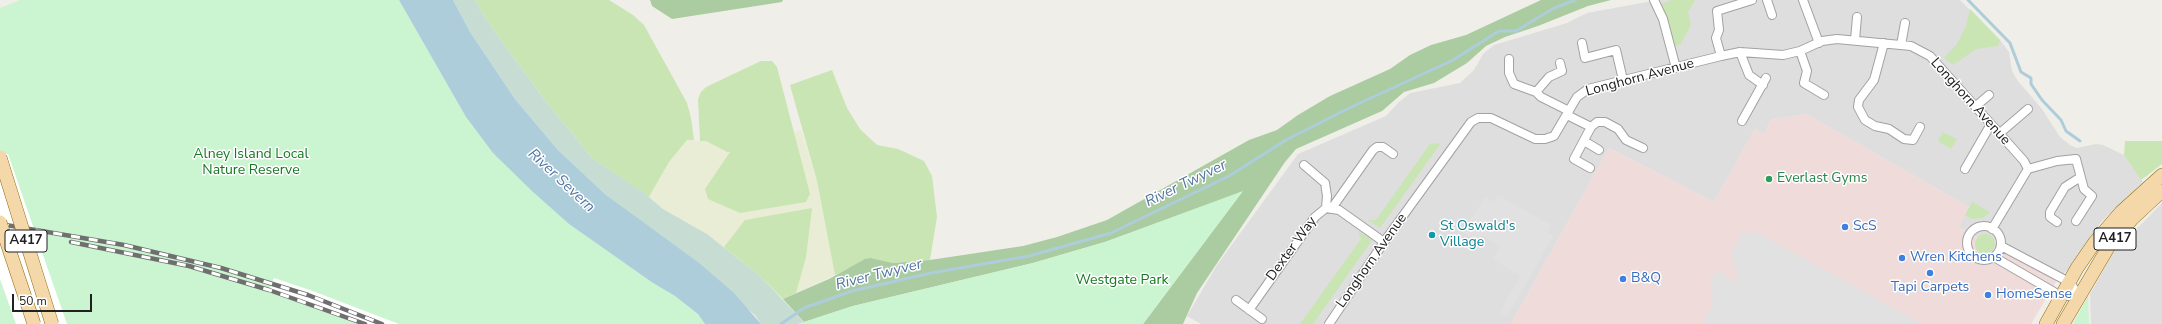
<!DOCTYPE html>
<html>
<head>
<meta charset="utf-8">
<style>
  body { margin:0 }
  #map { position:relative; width:2162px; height:324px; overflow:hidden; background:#f0eee8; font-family:"Nunito Sans",sans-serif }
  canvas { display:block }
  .scale { position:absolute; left:12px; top:294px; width:80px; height:18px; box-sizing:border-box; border:2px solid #212121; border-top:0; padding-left:5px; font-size:12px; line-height:14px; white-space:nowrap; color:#212121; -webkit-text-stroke:3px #fff; paint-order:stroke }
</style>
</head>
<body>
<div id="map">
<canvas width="2162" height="324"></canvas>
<div class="scale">50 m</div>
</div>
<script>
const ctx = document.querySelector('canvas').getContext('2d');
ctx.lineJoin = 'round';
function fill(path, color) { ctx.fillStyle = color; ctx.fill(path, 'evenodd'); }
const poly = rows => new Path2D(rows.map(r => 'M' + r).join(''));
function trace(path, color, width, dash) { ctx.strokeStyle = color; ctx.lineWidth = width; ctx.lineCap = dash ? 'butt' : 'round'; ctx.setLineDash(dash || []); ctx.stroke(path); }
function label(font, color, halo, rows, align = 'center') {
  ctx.font = font + ' "Nunito Sans",sans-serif'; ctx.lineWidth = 3; ctx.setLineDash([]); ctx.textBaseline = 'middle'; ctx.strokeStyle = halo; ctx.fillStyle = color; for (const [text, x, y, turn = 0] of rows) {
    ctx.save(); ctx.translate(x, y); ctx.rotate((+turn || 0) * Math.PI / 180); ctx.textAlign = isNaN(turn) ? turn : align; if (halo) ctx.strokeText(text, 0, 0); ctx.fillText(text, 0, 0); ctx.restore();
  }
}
fill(poly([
  [1658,0,1960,0,2000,40,2009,52,2012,71,2018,81,2042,109,2060,137,2070,145,2077,148,2096,144,2103,145,2124,155,2143,182,2101,222,2072,266,2057,280,1958,227,1969,207,1806,114,1771,120,1764,134,1755,129,1714,202,1609,148,1511,324,1201,324,1187,316,1217,265,1298,154,1386,116,1398,103,1410,93,1460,83,1474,70,1483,54,1494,45,1567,23,1587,13],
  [2162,203,2162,324,2091,324,2090,294,2113,253]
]), '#dfdede');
fill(poly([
  [1806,114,1969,207,1959,228,2057,280,2031,324,1511,324,1609,148,1714,202,1755,129,1764,134,1771,120]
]), '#efdbd9');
fill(poly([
  [801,130,817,181,835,275,783,299,759,275,707,234,663,209,649,197,669,162,687,140,706,141,727,152]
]), '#eaedd5');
fill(poly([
  [475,0,609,0,633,15,644,25,687,103,691,118,694,140,687,140,669,162,649,197,592,158,544,99,485,18],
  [1672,0,1695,0,1688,12,1691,25,1680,45,1674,46,1659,5],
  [1970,9,2000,40,1998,46,1976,49,1953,65,1944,58,1957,44,1966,26],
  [761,61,772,61,777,67,810,194,806,202,740,213,708,199,705,189,730,152,727,152,706,141,700,141,698,99,701,92,706,87],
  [832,70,847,108,860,129,877,145,898,149,924,161,932,176,937,217,930,260,893,263,871,258,835,275,817,181,790,85],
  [1943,132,1957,139,1951,149,1938,141],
  [2125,141,2162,141,2162,164,2141,180,2124,155],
  [1441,143,1380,228,1368,220,1376,220,1430,144],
  [1972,202,1990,212,1983,218,1972,219,1965,215],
  [812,208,806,257,796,293,783,299,759,275,724,247,745,220],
  [1358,231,1372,240,1313,324,1300,324,1361,239],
  '1975 244a10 10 0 1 1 20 0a10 10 0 1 1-20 0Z'
]), '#c9e5b3');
fill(poly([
  [650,0,783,0,782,2,672,19,652,6],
  [1541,0,1611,0,1588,6,1538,26,1505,37,1486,46,1467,63,1434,83,1404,92,1382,111,1296,149,1285,162,1197,293,1183,324,1143,324,1242,192,1105,242,1033,263,853,306,804,322,783,299,829,279,865,259,871,258,893,263,930,260,1023,246,1057,237,1107,220,1249,140,1277,130,1298,115,1330,96,1390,69,1410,55,1431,45,1466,35]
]), '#abcca1');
fill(poly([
  [453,0,475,0,485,18,544,99,592,158,644,193,663,209,707,234,759,275,804,322,798,324,761,324,755,315,606,195,558,150,515,99,470,32]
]), '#c7ddd4');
fill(poly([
  [20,0,399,0,466,117,493,153,569,224,653,283,675,296,698,314,705,324,0,324,0,8],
  [1243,191,1143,324,798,324,853,306,1033,263,1105,242],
  [2088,296,2089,324,2073,324]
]), '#caf5d0');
fill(poly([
  [1498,195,1551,225,1547,233,1553,236,1507,317,1500,312,1520,276,1493,259,1500,246,1483,236,1479,242,1462,232,1485,197,1493,202],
  [1753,230,1922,324,1702,324,1713,304,1710,281,1716,270,1738,283,1731,253,1743,231,1750,235]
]), '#e1e1e1');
fill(poly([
  [399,0,453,0,470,32,515,99,558,150,606,195,699,263,734,293,761,324,705,324,698,314,675,296,653,283,569,224,532,191,493,153,466,117]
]), '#adcdda');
fill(poly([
  [8,154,67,324,16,324,0,279,0,156],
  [274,278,310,290,399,324,359,324,268,292]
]), '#fff');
trace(poly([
  [1968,0,2010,43,2021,72,2031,78,2031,84,2042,100,2061,120,2066,131,2080,141],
  [781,324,804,308,852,291,931,273,1029,256,1111,233,1229,176,1286,140,1345,110,1453,60,1499,31,1516,31,1554,8,1575,0]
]), '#adcdda', 3);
const minor = poly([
  [1654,0,1663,19,1676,68],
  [1767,0,1772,15],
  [1803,0,1819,43],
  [1855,40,1857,17],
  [1582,43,1585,58,1616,50,1623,80],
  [1884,43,1874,80,1859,100,1858,107,1865,120,1875,126,1889,129,1904,139,1913,140,1920,127],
  [1901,45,1905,23],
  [1800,51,1807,71,1804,83,1824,95],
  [1740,52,1749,75,1763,85],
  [1721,56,1716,38,1719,30,1717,11,1752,0],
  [1509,59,1509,73,1514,84,1536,92,1541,97,1569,111],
  [1536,92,1549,77,1562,71,1560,63],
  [1976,106,1989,95],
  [1567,115,1591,127,1597,122,1605,122,1618,129,1626,140,1643,148],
  [1742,121,1766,78],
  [2000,133,2028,109],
  [1584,141,1599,150],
  [1304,165,1325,183,1327,196,1326,208],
  [1590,168,1574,159,1591,127],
  [1965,169,1991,124],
  [2028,169,2057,161,2076,159,2084,189,2092,196,2076,221],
  [1332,208,1373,150,1377,147,1383,147,1393,154],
  [2057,222,2050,217,2050,212,2065,187,2079,178],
  '1967 243a17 17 0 1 1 34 0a17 17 0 1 1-34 0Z',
  [1992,229,2028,169],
  [2001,246,2069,282,2079,295],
  [1994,257,2061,296,2079,296],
  [1236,300,1262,319],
  [1249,310,1315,217,1326,208,1339,210,1384,242],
  [1329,324,1384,242,1471,122,1478,118,1491,118,1535,139,1545,139,1554,136,1577,97,1588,89,1721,56,1740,52,1783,55,1800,51,1822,41,1837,39,1911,46,1930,56,2024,161,2028,169]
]);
const primary = poly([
  [2046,324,2077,268,2095,242,2121,212,2162,175],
  [2063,324,2109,246,2132,219,2162,191]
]);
trace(minor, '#a2a2a2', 10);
trace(primary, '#906c0d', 14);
trace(minor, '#fff', 8);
trace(primary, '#f4d8a9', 13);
const rail = poly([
  [0,224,124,245,221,268,308,295,382,324],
  [71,242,189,266,269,290,365,324]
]);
trace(rail, '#6f6f6f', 4.5);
trace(rail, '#fff', 3, [9]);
const primaryBridge = poly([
  [0,157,52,324],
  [0,222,34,324]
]);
trace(primaryBridge, '#906c0d', 14, []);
trace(primaryBridge, '#f4d8a9', 13);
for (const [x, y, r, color] of [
  [1769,179,4,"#2e9e5b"],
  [1845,227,4,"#3f7fe0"],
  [1432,235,4,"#0f9aa8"],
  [1902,258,4,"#3f7fe0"],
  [1930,273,4,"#3f7fe0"],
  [1623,279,4,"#3f7fe0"],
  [1988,295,4,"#3f7fe0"]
]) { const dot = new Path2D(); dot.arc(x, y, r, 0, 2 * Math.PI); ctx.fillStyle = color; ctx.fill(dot); trace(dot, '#fff', 1.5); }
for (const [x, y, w] of [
  [2115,239,42],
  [26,241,42]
]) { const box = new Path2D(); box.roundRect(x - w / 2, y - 11, w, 22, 3); ctx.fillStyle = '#fff'; ctx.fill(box); trace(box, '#212121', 1); }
label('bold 13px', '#212121', null, [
  ["A417",2115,239],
  ["A417",26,241]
]);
label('14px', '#212121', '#fff', [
  ["Longhorn Avenue",1640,78,-15],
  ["Longhorn Avenue",1970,102,48],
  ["Dexter Way",1292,249,-54],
  ["Longhorn Avenue",1372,261,-55]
]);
label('14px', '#167723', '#fff', [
  ["Alney Island Local",251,155],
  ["Nature Reserve",251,171],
  ["Westgate Park",1122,281]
]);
label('14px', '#27864d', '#fff', [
  ["Everlast Gyms",1777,179]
], 'left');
label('14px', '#0d838f', '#fff', [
  ["St Oswald's",1440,227],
  ["Village",1440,243]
], 'left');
label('14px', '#366cbe', '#fff', [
  ["ScS",1853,227],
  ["Wren Kitchens",1910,258],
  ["B&Q",1631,279],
  ["Tapi Carpets",1930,288,"center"],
  ["HomeSense",1996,295]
], 'left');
label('italic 15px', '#5175a1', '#fff', [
  ["River Severn",561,181,43],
  ["River Twyver",1186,184,-26],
  ["River Twyver",879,275,-14]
]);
</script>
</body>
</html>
